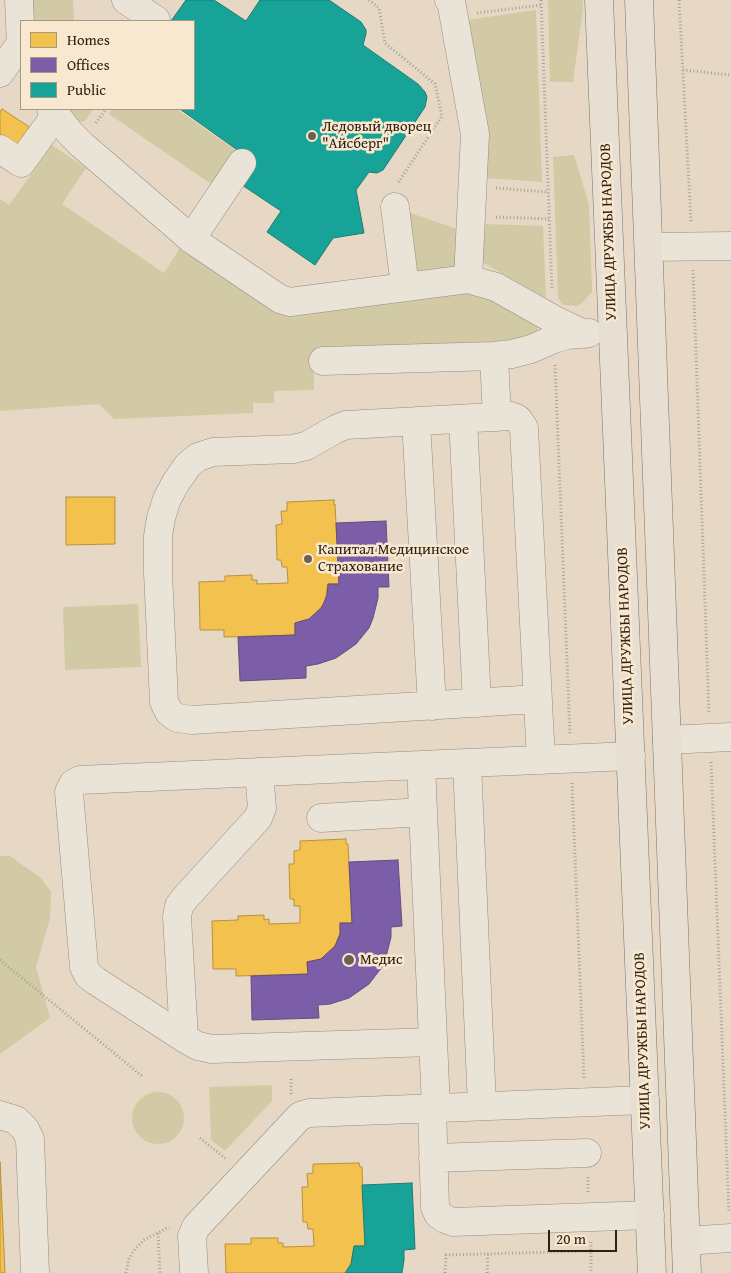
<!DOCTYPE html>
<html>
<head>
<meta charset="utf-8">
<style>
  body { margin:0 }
  #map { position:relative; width:731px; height:1273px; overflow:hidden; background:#e6d8c4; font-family:"Gentium Book Plus",serif }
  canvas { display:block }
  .legend { position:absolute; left:20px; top:20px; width:175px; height:90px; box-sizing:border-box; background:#f8e8cf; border:1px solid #a79884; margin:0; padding:6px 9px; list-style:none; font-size:15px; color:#2d2113 }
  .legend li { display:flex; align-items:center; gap:10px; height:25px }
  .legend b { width:25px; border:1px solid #a79884 }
  .scale { position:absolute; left:548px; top:1230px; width:69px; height:22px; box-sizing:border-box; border:2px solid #2d2113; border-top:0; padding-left:6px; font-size:15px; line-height:18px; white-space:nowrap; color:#2d2113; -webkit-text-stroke:4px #f8e8cf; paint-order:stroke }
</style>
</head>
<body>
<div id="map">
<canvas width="731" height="1273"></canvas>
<ul class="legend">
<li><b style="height:14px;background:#f2c14e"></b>Homes</li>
<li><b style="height:14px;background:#7b5ea7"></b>Offices</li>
<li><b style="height:14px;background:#17a398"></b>Public</li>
</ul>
<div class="scale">20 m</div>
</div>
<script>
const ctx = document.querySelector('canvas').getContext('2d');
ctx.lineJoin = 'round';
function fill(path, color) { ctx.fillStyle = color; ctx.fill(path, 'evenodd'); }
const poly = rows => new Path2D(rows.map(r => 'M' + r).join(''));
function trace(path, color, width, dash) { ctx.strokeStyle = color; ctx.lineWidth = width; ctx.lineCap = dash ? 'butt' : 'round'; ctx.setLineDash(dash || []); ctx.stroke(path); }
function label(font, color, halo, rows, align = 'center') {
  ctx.font = font + ' "Gentium Book Plus",serif'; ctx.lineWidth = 5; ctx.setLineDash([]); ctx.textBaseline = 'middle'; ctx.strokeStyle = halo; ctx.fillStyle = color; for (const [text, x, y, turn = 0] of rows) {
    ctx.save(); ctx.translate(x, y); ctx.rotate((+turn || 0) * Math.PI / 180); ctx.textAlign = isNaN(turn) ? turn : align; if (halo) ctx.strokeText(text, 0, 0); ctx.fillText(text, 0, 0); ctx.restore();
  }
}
fill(poly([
  [32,0,73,0,74,21,34,21],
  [548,0,583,0,583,9,573,82,550,82],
  [536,10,542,182,485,178,467,20],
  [68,109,93,109,85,121,79,122,76,120],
  [112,109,177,109,241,154,214,186,109,114],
  [52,145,86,168,62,204,164,273,180,248,184,247,274,311,471,293,490,298,539,324,539,327,532,337,528,340,456,346,314,349,314,390,274,391,274,403,253,403,253,413,114,419,99,404,0,411,0,199,9,205],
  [574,155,589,205,592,287,592,292,582,303,577,306,563,305,558,298,553,157],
  [408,212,457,229,455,265,452,267,415,271],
  [483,224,543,226,546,298,482,262],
  [138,604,141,667,65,670,63,607],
  [0,856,10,856,41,878,51,892,50,918,36,967,50,1018,0,1054],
  [272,1085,272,1101,225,1151,211,1140,209,1087],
  '132 1118a26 26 0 1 1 52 0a26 26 0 1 1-52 0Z'
]), '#d1caa5');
const homes = poly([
  [2,109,31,128,18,147,0,135,0,112,2,109],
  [66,497,115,497,115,544,66,545,66,497],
  [334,500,334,505,335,504,339,584,328,584,325,601,318,612,309,619,295,623,295,635,224,637,224,630,200,630,199,582,225,581,225,576,252,575,252,580,257,580,257,584,288,583,287,567,282,567,281,560,277,560,276,525,282,524,281,511,287,511,287,502,334,500],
  [346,839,346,844,348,844,352,923,340,923,340,934,335,946,321,959,307,962,308,974,236,976,236,969,213,969,212,921,238,920,238,916,264,915,264,920,269,919,269,924,300,923,300,906,294,906,294,899,290,899,289,864,294,864,294,851,300,850,300,841,346,839],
  [0,1162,5,1273,0,1273,0,1162],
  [359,1163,360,1167,362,1167,365,1246,354,1246,351,1264,345,1273,226,1273,225,1244,251,1244,251,1238,278,1238,278,1243,283,1243,283,1247,314,1246,313,1229,308,1229,307,1222,303,1222,302,1187,308,1187,307,1174,313,1173,313,1164,359,1163]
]);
fill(homes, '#f2c14e');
trace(homes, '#b7913c', 1);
const offices = poly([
  [386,521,389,587,378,587,378,598,373,618,369,628,356,644,336,658,318,664,306,666,306,678,240,681,238,637,295,635,295,623,309,619,322,607,327,595,328,584,339,584,336,523,386,521],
  [398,860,402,926,391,927,391,937,386,957,382,967,369,984,349,998,330,1004,318,1005,319,1018,252,1020,251,976,308,974,307,962,321,959,335,946,340,934,340,923,352,923,349,862,398,860]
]);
fill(offices, '#7b5ea7');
trace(offices, '#644c7b', 1);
const public = poly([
  [186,0,214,0,246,21,260,0,329,0,361,22,366,30,366,34,363,45,418,84,425,92,427,97,425,107,383,170,377,173,369,172,356,190,364,233,333,238,315,265,267,232,281,211,236,181,250,159,180,109,194,109,194,21,171,21,186,0],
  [412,1183,415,1249,404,1250,404,1260,402,1273,345,1273,351,1264,354,1246,365,1246,362,1185,412,1183]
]);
fill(public, '#17a398');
trace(public, '#1e7c70', 1);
const minor = poly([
  [19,0,21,46],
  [126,0,156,20],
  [449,0,451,1,475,134,468,279],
  [0,73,21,43],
  [51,109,70,133,82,145,175,225,191,239,280,299,290,302,468,279,496,287,553,319,584,334],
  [0,149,21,163,55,116],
  [395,207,405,287],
  [191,239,242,163],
  [649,247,731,246],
  [494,356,497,417],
  [323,361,494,356,512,354,531,349,554,339,567,335,589,333],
  [463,419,477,703],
  [416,421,432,706],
  [537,699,192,720,177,718,169,712,164,702,158,572,158,536,161,518,167,499,175,484,188,465,198,457,213,452,293,449,306,446,336,429,346,425,511,416,518,419,524,428,541,760],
  [667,740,731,737],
  [421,765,436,1108],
  [321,818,423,812],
  [184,1038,177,917,179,906,185,898,258,818,262,808,259,772],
  [433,1042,212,1049,198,1046,187,1040,96,981,88,975,84,967,69,792,73,784,80,780,467,763],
  [482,1106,467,763,631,756],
  [432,1108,435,1207,438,1214,445,1219,453,1222,650,1215],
  [0,1115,16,1120,25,1129,30,1139,35,1273],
  [433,1158,587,1153],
  [686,1241,731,1238],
  [194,1273,192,1236,196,1227,300,1116,309,1113,645,1100]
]);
const major = poly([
  [599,0,652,1273],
  [639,0,687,1273]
]);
trace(minor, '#968c7f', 29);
trace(major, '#7c7367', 29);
trace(poly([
  [369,0,379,8,385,43,435,84,442,116,398,183],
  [541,0,552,289],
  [679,0,691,222],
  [477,13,541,5],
  [683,70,731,75],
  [96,123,106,109],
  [496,188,548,192],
  [496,217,549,219],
  [693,270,709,714],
  [555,365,570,734],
  [711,762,729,1213],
  [572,783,584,1078],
  [0,960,142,1076],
  [291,1094,291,1079],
  [200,1138,226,1159],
  [588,1177,588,1193],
  [158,1233,160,1273],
  [591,1242,591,1273],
  [126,1273,129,1259,135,1249,144,1240,169,1227],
  [445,1273,446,1255,591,1251],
  [487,1273,488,1254]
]), '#a7a097', 3, [1, 2.5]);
trace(minor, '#eae3d8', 28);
trace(major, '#e7dfd2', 28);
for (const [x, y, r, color] of [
  [312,136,5,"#6e6151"],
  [308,559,5,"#6e6151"],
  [349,960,6,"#6e6151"]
]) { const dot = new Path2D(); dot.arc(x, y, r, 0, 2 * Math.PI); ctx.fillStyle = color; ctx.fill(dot); trace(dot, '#f8e8cf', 2); }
label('15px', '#2d2113', '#f8e8cf', [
  ["Ледовый дворец",322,127],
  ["\"Айсберг\"",322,144],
  ["Капитал Медицинское",318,550],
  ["Страхование",318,567],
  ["Медис",360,960]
], 'left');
label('15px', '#2d2113', '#f8e8cf', [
  ["УЛИЦА ДРУЖБЫ НАРОДОВ",609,232,-92],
  ["УЛИЦА ДРУЖБЫ НАРОДОВ",626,636,-92],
  ["УЛИЦА ДРУЖБЫ НАРОДОВ",643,1041,-92]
]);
</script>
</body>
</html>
